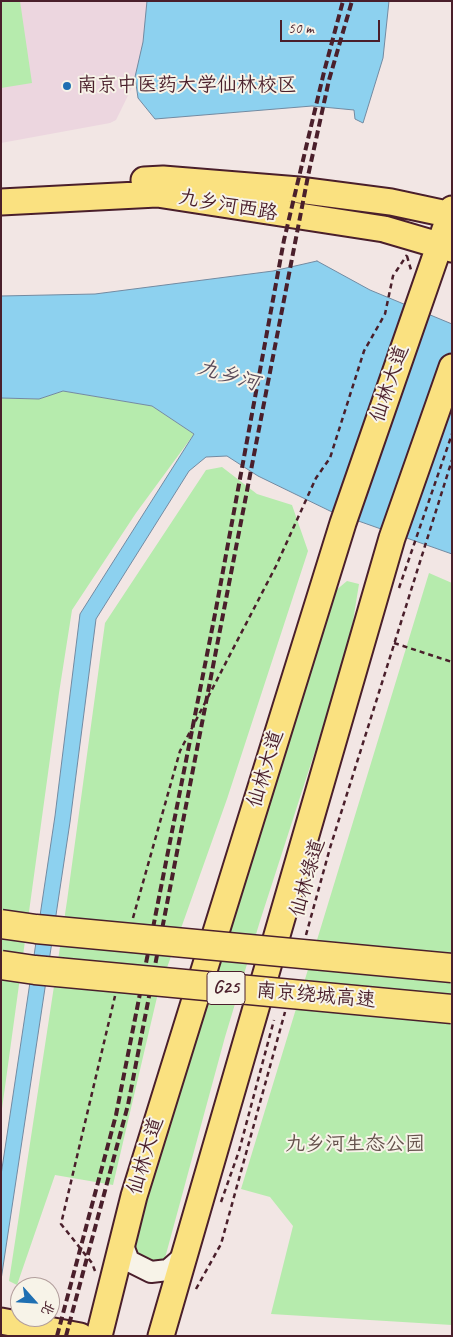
<!DOCTYPE html>
<html>
<head>
<meta charset="utf-8">
<style>
  body { margin:0 }
  #map { position:relative; width:453px; height:1337px; overflow:hidden; background:#f2e6e4; font-family:Caveat,"LXGW WenKai TC",sans-serif }
  canvas { display:block }
  .frame { position:absolute; inset:0; border:2px solid #4a1f2b; pointer-events:none }
  .north { position:absolute; left:10px; top:1277px; width:50px; height:50px; box-sizing:border-box; background:#f7f3e8; border:1px solid #b29e9c; border-radius:50%; rotate:116deg; font-size:14px; font-weight:700; line-height:20px; text-align:center; color:#4a1f2b }
  .north::after { content:''; display:block; margin:auto; width:18px; height:22px; background:#1f6fb2; clip-path:polygon(50% 0,100% 100%,50% 72%,0 100%) }
  .scale { position:absolute; left:280px; top:20px; width:100px; height:22px; box-sizing:border-box; border:2px solid #4a1f2b; border-top:0; padding-left:6px; font-size:15px; line-height:18px; white-space:nowrap; color:#4a1f2b; -webkit-text-stroke:4px #f7f3e8; paint-order:stroke }
</style>
</head>
<body>
<div id="map">
<canvas width="453" height="1337"></canvas>
<div class="frame"></div>
<div class="north">北</div>
<div class="scale">50 m</div>
</div>
<script>
const ctx = document.querySelector('canvas').getContext('2d');
ctx.lineJoin = 'round';
function fill(path, color) { ctx.fillStyle = color; ctx.fill(path, 'evenodd'); }
const poly = rows => new Path2D(rows.map(r => 'M' + r).join(''));
function trace(path, color, width, dash) { ctx.strokeStyle = color; ctx.lineWidth = width; ctx.lineCap = dash ? 'butt' : 'round'; ctx.setLineDash(dash || []); ctx.stroke(path); }
function label(font, color, halo, rows, align = 'center') {
  ctx.font = font + ' Caveat,"LXGW WenKai TC",sans-serif'; ctx.lineWidth = 4; ctx.setLineDash([]); ctx.textBaseline = 'middle'; ctx.strokeStyle = halo; ctx.fillStyle = color; for (const [text, x, y, turn = 0] of rows) {
    ctx.save(); ctx.translate(x, y); ctx.rotate((+turn || 0) * Math.PI / 180); ctx.textAlign = isNaN(turn) ? turn : align; if (halo) ctx.strokeText(text, 0, 0); ctx.fillText(text, 0, 0); ctx.restore();
  }
}
fill(poly([
  [1,1,149,1,145,61,116,120,110,123,1,143]
]), '#ecd6df');
fill(poly([
  [1,1,20,1,32,83,1,88],
  [63,391,152,406,194,434,136,513,72,610,59,693,1,1116,1,398,39,399],
  [222,467,257,494,292,505,308,551,227,799,158,993,113,1185,55,1175,17,1285,9,1281,67,901,105,623,206,470],
  [429,573,452,583,452,1325,271,1314,293,1226,270,1197,241,1189],
  [347,581,359,584,349,646,260,921,225,1037,165,1258,158,1263,139,1259,134,1249,194,1029,335,591]
]), '#b6ebad');
const water = poly([
  [147,1,389,1,383,58,363,123,355,119,354,110,312,106,155,119,138,98,135,77,143,42,147,1],
  [317,261,370,290,452,324,452,554,330,511,258,476,227,456,206,457,189,471,96,619,70,822,1,1280,1,1175,55,816,80,614,194,434,152,406,63,391,39,399,1,398,1,296,95,294,273,271,317,261]
]);
fill(water, '#8dd1ef');
trace(water, '#728aa1', 1);
const minor = poly([
  [122,1243,129,1261,151,1272,168,1270,184,1256]
]);
const major = poly([
  [144,180,163,179,299,190,391,202,452,215],
  [1,202,157,194,384,229,452,249],
  [1,1321,80,1336],
  [99,1336,134,1196,343,523,452,209],
  [161,1336,392,538,452,367]
]);
trace(minor, '#4a1f2b', 24);
trace(major, '#4a1f2b', 29);
trace(poly([
  [407,256,411,270],
  [399,588,452,434],
  [394,643,452,662],
  [133,918,180,751,276,566,316,478,330,458,364,351,385,314,393,276,407,255],
  [306,935,330,848,452,460],
  [221,1202,239,1151,274,1020],
  [95,1271,92,1263,61,1224,115,996],
  [196,1289,221,1244,285,1012]
]), '#4a1f2b', 2.5, [5, 4]);
trace(minor, '#f7f3e8', 20);
trace(major, '#fae180', 25);
trace(poly([
  [57,1336,116,1115,216,609,284,240,324,72,343,1],
  [66,1336,128,1105,308,176,329,80,352,1]
]), '#4a1f2b', 4, [8, 4]);
const highwayBridge = poly([
  [1,924,36,929,452,968],
  [1,965,35,970,452,1009]
]);
trace(highwayBridge, '#4a1f2b', 31, []);
trace(highwayBridge, '#fae180', 28);
for (const [x, y, r, color] of [
  [67,86,5,"#1f6fb2"]
]) { const dot = new Path2D(); dot.arc(x, y, r, 0, 2 * Math.PI); ctx.fillStyle = color; ctx.fill(dot); trace(dot, '#f7f3e8', 2); }
for (const [x, y, w] of [
  [226,988,38]
]) { const box = new Path2D(); box.roundRect(x - w / 2, y - 16.5, w, 33, 4); ctx.fillStyle = '#f7f3e8'; ctx.fill(box); trace(box, '#4a1f2b', 1); }
label('bold 19px', '#4a1f2b', null, [
  ["G25",226,988]
]);
label('20px', '#4a1f2b', '#f7f3e8', [
  ["南京中医药大学仙林校区",77,86]
], 'left');
label('20px', '#4a1f2b', '#f7f3e8', [
  ["九乡河西路",228,206,10],
  ["仙林大道",390,384,-71],
  ["仙林大道",266,769,-73],
  ["仙林绿道",308,878,-74],
  ["南京绕城高速",316,996,5],
  ["仙林大道",146,1156,-73]
]);
label('20px', '#65524c', '#f7f3e8', [
  ["九乡河生态公园",355,1145]
]);
label('italic 21px', '#5b4c5c', '#f7f3e8', [
  ["九乡河",228,376,16]
]);
</script>
</body>
</html>
